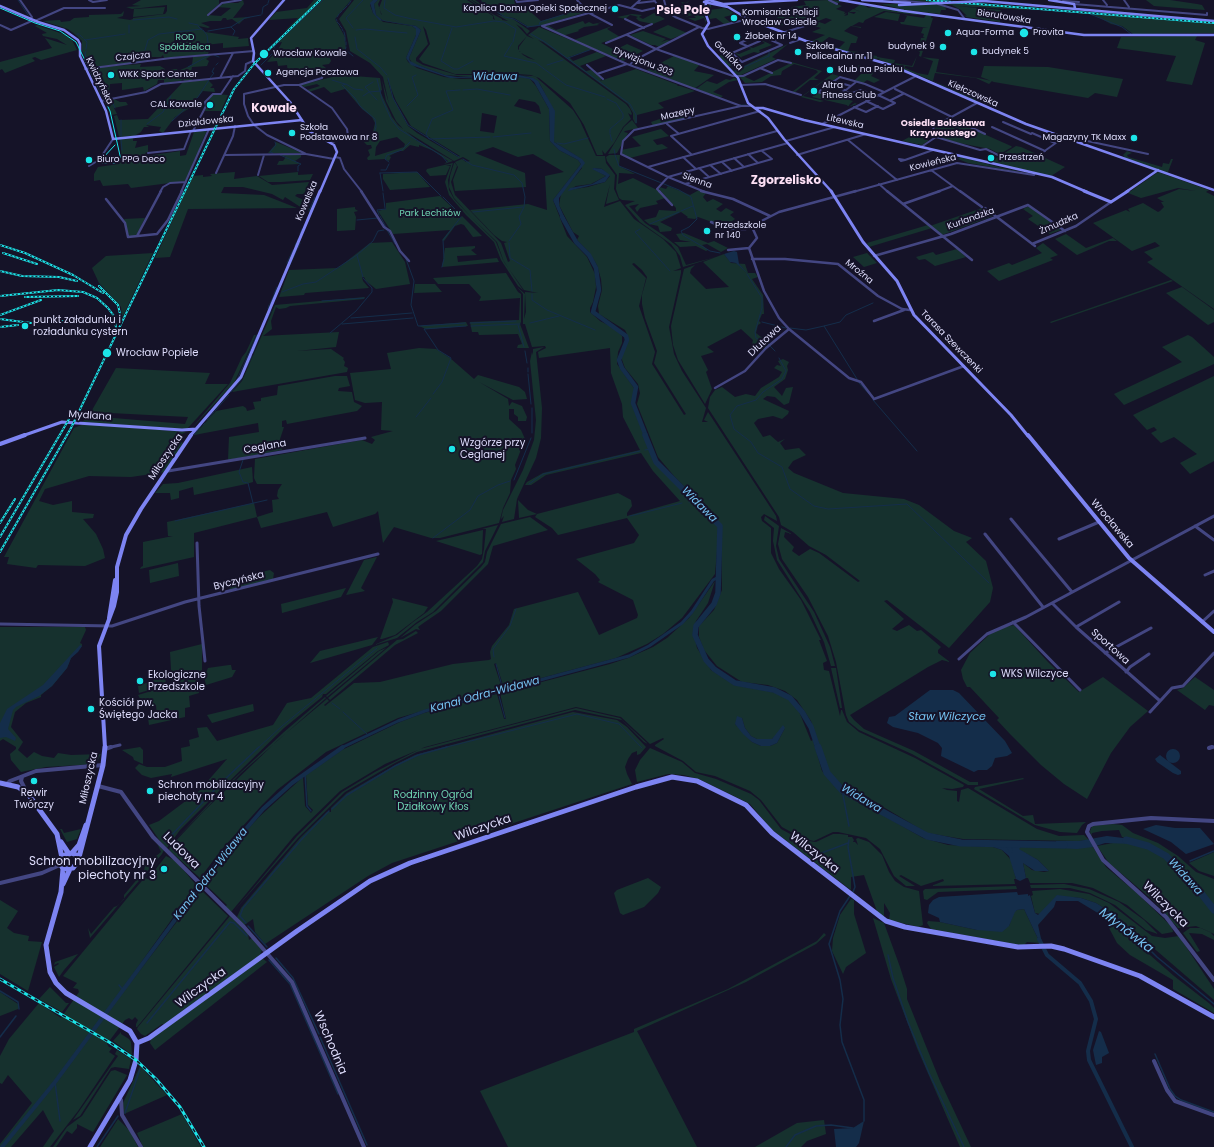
<!DOCTYPE html>
<html>
<head>
<meta charset="utf-8">
<style>
  body { margin:0 }
  canvas { display:block; background:#151328 }
</style>
</head>
<body>
<canvas width="1214" height="1147"></canvas>
<script>
const ctx = document.querySelector('canvas').getContext('2d');
ctx.lineJoin = 'round';
function fill(path, color) { ctx.fillStyle = color; ctx.fill(path, 'evenodd'); }
const poly = rows => new Path2D(rows.map(r => 'M' + r).join(''));
function trace(path, color, width, dash) { ctx.strokeStyle = color; ctx.lineWidth = width; ctx.lineCap = dash ? 'butt' : 'round'; ctx.setLineDash(dash || []); ctx.stroke(path); }
function label(font, color, halo, rows, align = 'center') {
  ctx.font = font + ' Poppins,sans-serif'; ctx.lineWidth = 4; ctx.setLineDash([]); ctx.textBaseline = 'middle'; ctx.strokeStyle = halo; ctx.fillStyle = color; for (const [text, x, y, turn = 0] of rows) {
    ctx.save(); ctx.translate(x, y); ctx.rotate((+turn || 0) * Math.PI / 180); ctx.textAlign = isNaN(turn) ? turn : align; if (halo) ctx.strokeText(text, 0, 0); ctx.fillText(text, 0, 0); ctx.restore();
  }
}
fill(poly([
  [141,0,219,0,219,4,207,15,221,16,231,8,217,7,225,3,238,3,243,0,244,4,233,18,250,17,249,18,244,19,239,24,232,19,227,20,226,18,223,18,221,21,210,21,201,23,210,27,208,28,199,26,205,32,239,37,238,39,248,38,249,46,223,48,223,43,205,45,202,47,209,51,208,54,164,58,163,55,161,57,146,57,144,62,90,67,82,51,82,41,77,36,68,29,43,21,60,20,61,22,70,21,74,18,89,17,89,15,121,14,124,11,123,16,117,18,130,20,133,19,133,18,165,14,167,11,167,5,132,9,126,7,141,6,132,5],
  [314,0,319,0,290,30,286,30,298,18,269,20,276,12,307,8],
  [321,0,351,0,335,19,345,37,346,49,344,51,328,53,331,61,329,64,322,65,326,68,322,71,288,74,287,65,278,66,277,61,267,62,279,48,282,42,277,43],
  [354,0,373,0,370,5,373,13,383,22,412,26,416,29,416,35,406,58,408,62,417,68,444,77,461,79,522,77,530,79,536,86,549,109,550,141,559,150,578,160,581,164,553,200,567,236,587,257,595,274,596,287,593,302,590,308,590,312,600,321,614,328,622,336,622,343,618,352,617,364,634,388,632,405,655,461,719,528,715,574,682,618,663,634,647,644,616,658,504,688,496,663,494,664,502,688,398,718,326,752,277,790,262,805,222,849,200,878,169,850,170,847,204,811,278,740,327,699,329,701,324,705,325,706,354,683,380,682,453,664,489,660,491,659,490,652,492,646,509,625,514,609,578,592,599,635,637,618,638,615,633,600,598,582,600,580,595,574,576,559,634,543,639,535,627,518,558,535,552,528,535,517,537,514,519,518,518,500,528,510,537,514,618,493,631,500,632,506,627,513,627,516,680,501,653,471,641,453,546,475,531,485,525,485,527,482,543,473,640,450,623,417,622,404,611,373,610,348,539,358,538,352,546,348,545,346,532,347,525,324,523,324,523,294,517,287,525,294,524,319,526,312,525,292,538,293,524,290,504,262,497,242,472,218,496,242,503,260,523,290,518,286,501,260,494,242,466,215,449,195,445,182,451,165,446,165,450,166,446,175,430,176,426,171,427,169,453,163,448,180,449,190,454,199,472,218,454,198,449,187,450,176,454,163,455,163,457,166,451,182,455,195,501,243,508,262,510,261,504,243,507,242,502,241,494,235,470,210,528,204,547,210,545,176,564,172,533,154,518,157,493,147,475,153,525,173,526,187,455,191,453,180,458,167,455,162,462,159,466,162,470,161,463,157,454,161,404,130,396,121,386,101,382,80,389,104,383,77,370,63,350,51,346,31,339,19],
  [387,78,396,101,411,126,460,156,458,157,417,133,408,126,392,96],
  [519,99,535,102,539,106,541,114,514,106],
  [482,113,497,116,494,133,480,131],
  [378,0,380,0,378,4,381,14,382,15,379,8,382,0,467,0,493,16,493,19,495,20,493,15,469,0,471,0,487,11,502,19,502,20,508,21,472,0,475,0,496,14,513,19,530,31,527,34,522,28,516,24,527,36,518,46,518,49,523,55,528,58,535,60,523,54,519,51,519,47,527,36,534,39,528,35,539,27,592,49,569,57,573,61,597,52,606,56,580,66,586,71,591,70,602,79,600,81,636,69,678,85,677,86,680,86,695,91,658,103,664,108,637,115,637,123,635,123,633,119,633,113,628,104,566,58,543,42,538,40,626,104,630,109,632,114,631,115,628,113,631,119,623,127,614,143,605,154,602,150,603,155,597,155,584,125,570,103,539,78,531,75,518,74,455,74,423,63,419,59,430,44,426,30,423,26,428,44,416,58,416,61,423,65,457,75,511,75,533,76,536,77,573,110,580,121,596,156,605,156,606,163,615,175,614,189,619,200,606,204,610,184,604,207,620,201,634,219,663,239,676,252,681,268,673,271,681,270,681,273,669,327,674,354,682,371,706,408,702,422,708,422,704,420,708,412,776,516,777,521,764,514,761,517,762,521,771,528,771,553,779,569,801,600,821,640,819,640,827,661,823,663,824,670,829,671,840,716,841,710,842,710,847,722,859,732,915,758,964,785,963,787,952,789,942,788,947,790,957,791,957,801,959,802,961,790,968,788,1037,829,1059,836,1084,835,1089,840,1079,841,963,839,927,833,880,805,838,783,828,770,811,721,797,700,785,691,768,685,742,682,717,666,704,650,699,637,699,626,714,610,722,590,721,524,674,476,658,457,637,404,640,393,638,384,625,368,621,357,628,340,627,334,625,330,599,314,598,306,602,290,601,279,597,265,589,252,577,240,579,236,573,232,559,205,561,194,582,168,580,158,554,142,554,111,540,84,529,77,519,75,470,77,445,75,412,63,409,58,421,30,416,26,384,21,379,18,376,15,374,4],
  [594,168,602,169,610,176,605,182,588,187,569,190,576,186,591,184,606,176,593,169],
  [634,263,642,270,647,277,642,295,642,304,645,318,657,351,654,363,684,411,686,414,684,415,652,364,655,352,639,306,646,278,632,264],
  [481,0,514,0,515,4,526,8,541,21,583,9,586,12,544,25,529,27,514,18,506,17,492,10,485,6],
  [690,0,687,3,688,8,692,8,691,11,697,12,689,12,689,13,703,15,706,20,706,23,705,26,704,27,706,23,704,18,695,21,688,18,696,18,693,15,685,17,689,15,684,15,673,10,680,9,681,6,684,5,681,2,686,3],
  [829,0,841,1,837,4,842,6,836,9,845,12,844,14,847,13,844,16,848,15,848,12,854,14,856,12,849,12,853,9,861,12,854,9,861,4,869,8,873,6,919,14,917,15,884,11,865,20,863,23,859,22,852,26,861,27,861,28,851,26,844,31,858,37,856,43,851,43,848,51,859,52,859,53,877,56,877,57,895,60,894,63,912,66,917,56,913,67,905,66,905,68,917,73,928,75,933,61,919,56,920,52,917,50,922,50,922,48,915,48,920,45,921,38,925,38,923,37,924,34,921,33,923,28,928,28,901,24,900,22,904,22,907,16,904,15,924,18,927,14,957,17,957,18,961,22,956,18,932,15,931,18,933,18,921,57,939,59,936,72,978,78,992,81,989,84,976,78,935,73,933,81,974,98,981,96,976,101,928,79,878,59,880,58,874,59,830,47,839,48,845,42,829,37,821,43,828,46,813,42,812,41,825,35,812,32,821,28,810,25,819,22,825,24,832,20,826,18,808,25,798,21,776,27,769,25,772,22,768,21,767,24,762,23,777,18,780,15,760,11,744,13,758,10,770,12,773,10,787,13,792,7,806,5,804,1],
  [907,0,925,0,1028,9,1028,10,955,6,1001,10,1000,22,966,17,964,15,967,16,961,10,952,5],
  [1146,0,1170,0,1197,4,1202,5,1205,10,1154,6],
  [881,4,936,4,945,6,946,10,941,10,940,14,905,10],
  [710,5,715,5,711,5,711,8,708,9,710,10,724,8,723,7,736,14,724,17,731,23,724,24,716,18,710,19,706,8],
  [165,7,163,14,133,17,134,9],
  [886,12,900,14,898,21,874,17],
  [654,13,665,19,653,24,639,21,636,18,638,17,635,16,630,15,625,19,617,17,632,14,642,15,639,17,643,19],
  [1093,14,1214,24,1214,33,1133,34,1122,26,1111,24],
  [583,21,585,24,589,22,593,24,603,22,597,24,599,25,584,27,578,30,579,31,562,36,544,27,550,25,549,26,556,30],
  [37,25,66,35,72,40,77,50,41,60,35,57,32,58,35,61,5,73,2,69,0,70,0,62,52,48,45,38,67,45,57,39,43,36,42,34,47,33,35,26],
  [668,25,687,33,671,39,653,32],
  [612,26,607,29,620,37,601,43,615,50,627,44,643,51,623,61,574,40],
  [643,31,666,39,661,42,667,40,671,41,659,47,655,45,651,45,630,35],
  [1197,36,1195,40,1205,43,1192,85,1166,81,1176,56,1117,48,1121,37],
  [761,40,772,45,759,50,760,52,758,53,754,52,741,57,743,59,735,53,739,54,751,49,749,47,753,48,765,43],
  [788,44,772,57,776,59,741,75,738,75,731,70,719,56,724,54,736,65,729,66,734,71],
  [212,55,206,59,209,61,207,66,192,67,191,72,192,80,184,81,183,79,181,81,164,83,164,80,158,80,157,84,144,91,143,87,122,90,122,83,110,84,109,92,111,96,105,99,90,68,141,64,140,67,160,66,165,69,164,75,169,74,171,69,177,69,178,71,192,65,193,57],
  [674,56,700,64,694,71,714,75,694,89,647,70],
  [781,59,822,71,814,78,819,80,810,80,794,93,792,92,818,72,816,70,794,64,782,71,781,75,771,76,762,82,745,83,739,76,746,76,745,77,754,81,791,63],
  [859,65,877,69,871,76,880,80,874,83,867,80,863,83,854,81,862,73,853,70],
  [984,66,1048,67,1123,79,1117,97,1095,93,1088,98,994,82,981,77],
  [832,74,839,76,818,92,833,99,840,97,853,101,848,106,850,106,855,103,857,104,851,106,812,97,830,82,825,80,803,96,824,101,820,102,801,97],
  [340,75,380,78,382,90,380,91,392,117,398,125,417,140,416,141,418,141,453,161,444,164,448,161,434,151,419,145,419,147,410,145,403,151,399,151,389,156,391,157,389,161,385,159,368,160,367,158,370,155,368,150,372,148,371,145,367,145,364,142,350,138,372,136,375,123,372,117,362,109,345,89,331,93,324,87,309,92,307,90,320,86,317,84,304,87,301,85],
  [397,137,405,144,404,147,375,156,376,147,380,141],
  [733,77,738,80,729,82,713,92,723,96,720,98,696,89,707,81,717,84,726,79,730,80,734,78],
  [208,80,213,85,210,88,214,88,215,92,203,91,188,109,175,117,163,133,159,131,161,127,146,125,149,127,144,127,141,132,134,136,119,137,114,116,117,115,119,120,148,119,183,82],
  [214,94,228,95,221,111,204,111,207,107,206,102],
  [114,99,120,102,126,102,128,105,114,108,117,114,111,115,108,107,111,106,107,100],
  [680,112,688,119,653,126,651,122],
  [950,119,1011,146,1012,147,1000,154,990,149,949,141,937,136,935,128],
  [632,120,638,128,625,131,624,132,628,133,617,153,608,154,624,127],
  [661,129,669,136,653,140,657,145,662,144,668,148,630,158,622,154,621,150,641,146,632,137],
  [207,130,200,146,199,152,185,181,131,188,128,184,103,186,100,180,94,181,94,174,98,167,119,164,122,161,120,139,133,138,133,141,137,141,135,148,148,145,148,152,145,153,147,156,180,151,180,156,186,155,194,132],
  [916,132,923,135,920,137,928,140,928,141,922,145,902,141,913,135,925,140,913,134],
  [276,142,302,153,268,153,275,145],
  [1016,146,1021,147,1065,167,1051,176,990,162],
  [1127,151,1132,153,1127,155,1128,157,1162,167,1163,163,1169,164,1171,159,1173,159,1168,172,1167,173,1125,158,1123,155],
  [281,155,301,155,301,157,295,161,300,164,277,165,279,161,283,161,286,157],
  [609,155,620,155,619,166,635,174,619,173,618,184,633,178,657,190,665,198,656,201,658,204,640,208,637,212,635,208,639,204,629,206,645,223,663,235,678,247,686,265,716,257,683,267,680,256,671,244,640,222,625,205,635,201,622,200,619,198,616,189,617,175,607,161,606,157],
  [960,157,1003,168,1032,174,968,163,958,159],
  [235,172,234,179,257,176,272,185,309,182,304,194,297,194,295,196,310,203,308,210,305,210,285,197,283,200,272,194,243,187,224,187,221,193,264,195,297,208,188,209,170,257,155,258,193,176,203,175,203,177,212,176,210,174],
  [298,172,298,175,313,174,310,180,281,182,268,182,259,176],
  [417,172,430,187,390,190,383,179,383,174],
  [1158,172,1209,190,1206,192,1214,196,1214,309,1147,262,1153,259,1144,252,1160,246,1155,242,1132,251,1093,223,1126,210,1130,212,1128,209,1143,203,1158,212,1160,211,1164,207,1161,202,1164,202,1157,198,1179,189,1196,191,1178,188,1141,198,1128,193],
  [668,186,690,195,699,190,706,193,703,197,707,202,713,199,723,204,716,209,721,212,726,208,734,212,730,215,735,219,728,224,736,229,720,226,724,222,720,220,712,222,698,217,695,219,687,218,688,217,681,212,660,222,672,228,671,231,660,232,658,226,649,224,644,220,656,217,659,210,676,211,676,208,658,188,659,187,666,189],
  [440,196,455,210,460,218,462,216,482,236,473,237,464,225,461,224,455,226,444,241,442,240,450,230,393,234,378,211,386,209,386,203],
  [355,207,355,209,358,211,354,212,356,217,355,230,337,231,337,209],
  [1027,207,1030,207,1061,230,1050,234,1028,219,1033,216,1023,209],
  [982,208,993,216,942,235,930,226],
  [145,218,136,236,129,236,124,219],
  [928,225,932,228,869,247,867,243],
  [684,233,708,243,714,241,728,248,721,252,707,244,702,245,708,250,706,251,696,246,680,247,674,242,691,242,680,240,676,234],
  [1066,234,1086,248,1113,238,1117,241,1109,241,1077,255,1055,239],
  [392,242,405,262,410,284,376,289,366,281,364,277,362,277,363,281,369,288,305,293,304,295,279,297,289,270,338,268,370,243],
  [1043,243,1058,255,1050,258,1053,260,999,281,987,271,1009,263,1012,265,1042,253,1036,248],
  [475,246,475,248,471,250,477,255,457,256,458,262,497,258,499,262,442,267,445,248],
  [957,249,966,257,935,266,925,259,919,260,916,257,933,252,936,255],
  [153,253,150,259,122,318,121,307,99,283,92,268,106,256],
  [867,253,877,263,864,267,853,257],
  [724,254,731,263,745,264,748,273,755,273,758,277,752,279,763,295,764,314,762,314,759,321,761,323,758,325,756,333,770,344,764,349,752,344,753,340,741,329,707,347,714,352,701,356,708,370,706,372,712,389,705,404,678,360,673,345,671,326,684,269,695,265,691,269,690,273,706,289,729,287,703,262],
  [506,273,518,292,521,294,521,322,520,324,529,348,517,348,518,345,522,344,518,334,479,335,478,332,472,332,470,322,519,320,520,298,479,301,481,297,469,284,438,284,433,278],
  [1171,280,1173,281,1051,323,1050,322],
  [415,284,435,284,442,292,414,293],
  [1182,287,1214,310,1214,322,1208,325,1166,293],
  [365,297,364,299,290,306,286,308,279,309,276,307,271,321,272,329,263,336,339,332,336,347,297,351,331,349,344,358,343,359,345,362,344,366,348,368,347,372,232,392,242,381,275,305],
  [466,322,468,326,426,329,419,326],
  [254,335,256,335,234,383,191,429,230,383,242,357,246,352],
  [1188,335,1192,337,1214,357,1214,364,1124,405,1114,394,1182,362,1162,347],
  [544,347,536,352,542,408,541,438,536,458,517,499,514,519,502,522,504,516,501,519,503,510,523,470,534,440,536,420,530,361,532,352,533,355,533,349],
  [419,348,436,349,450,358,474,379,478,375,519,387,525,392,527,399,513,400,479,382,508,399,509,406,512,402,522,406,527,417,526,421,518,421,518,417,514,414,514,409,509,409,509,419,521,430,525,439,515,465,516,469,511,480,510,493,503,508,499,523,440,538,431,538,394,527,383,543,378,511,375,514,333,527,327,512,261,528,257,517,194,533,194,557,140,569,141,567,143,566,143,542,173,536,168,536,167,522,254,503,257,517,273,512,272,500,279,499,277,496,278,490,282,484,257,484,254,478,255,459,362,440,372,444,375,440,371,437,393,431,381,430,382,402,365,403,355,400,350,373,391,369,387,353],
  [783,359,789,362,787,366,788,370,785,379,774,387,782,396,786,388,793,387,789,403,784,405,775,397,767,396,763,399,789,411,788,414,782,419,773,416,758,419,754,423,763,437,770,435,778,442,785,439,780,443,785,450,799,448,806,455,793,461,788,468,794,473,843,493,904,499,919,505,954,531,972,538,966,542,986,561,993,588,990,602,949,648,887,600,884,601,904,619,892,629,897,631,909,625,917,631,921,630,941,647,938,650,938,653,950,662,942,660,928,667,850,715,854,720,864,729,914,751,970,782,978,782,978,785,968,785,912,754,859,730,849,722,846,715,836,662,828,636,808,597,782,559,778,544,781,528,792,534,785,532,784,537,794,547,792,551,799,556,810,549,819,553,858,582,860,581,826,555,809,546,793,532,781,525,779,517,708,408,710,397,715,390,722,387,735,397,746,394,755,396,761,388,779,377,782,372,774,368,777,365,781,366,778,361],
  [116,368,210,373,205,384,228,384,187,429,82,422,90,416,185,424,188,417,91,412],
  [335,376,347,376,350,386,339,388,338,391,352,392,354,402,362,406,357,411,287,424,286,420,282,421,282,427,284,427,280,439,282,450,228,460,229,437,259,432,258,423,194,435,216,411,243,406,246,408,247,411,255,409,253,402,261,401,261,398,277,395,278,386],
  [1214,376,1214,461,1190,474,1180,463,1197,454,1174,437,1161,443,1151,433,1157,430,1154,427,1147,430,1133,415],
  [84,424,186,432,180,435,183,437,181,442,183,443,165,472,131,477,89,476,45,489,39,501,53,505,72,501,72,512,94,514,93,518,83,519,96,534,103,549,105,558,85,566,38,565,36,568,7,564,9,557,4,557,74,428],
  [252,467,253,482,246,484,194,495,193,487,179,491,179,498,171,500,170,493,155,493,163,484,178,483],
  [765,516,779,526,776,546,779,559,814,612,830,647,835,666,831,666,824,642,810,612,777,560,773,541,774,528,764,520],
  [530,517,548,530,493,546,488,564,441,611,422,624,418,627,420,630,416,629,400,638,415,625,436,611,481,567,485,562,487,552,501,524],
  [498,525,485,551,483,562,433,612,417,622,397,638,374,645,397,635,413,622,427,612,477,566,482,559,484,549,486,529,482,529],
  [483,530,482,554,480,555,436,541],
  [377,557,361,588,365,591,346,595,364,560],
  [178,563,179,576,150,583,149,570],
  [270,570,274,573,273,579,230,590,228,580],
  [715,581,708,603,696,621,693,630,697,648,711,670,734,685,777,693,789,700,798,709,811,741,813,740,822,771,840,790,842,795,846,794,923,838,948,845,993,847,1002,850,1011,860,1016,879,1014,879,1015,884,931,886,944,881,943,879,921,886,901,875,899,876,915,886,906,886,894,876,880,849,866,838,838,832,833,832,814,841,804,839,782,827,761,800,750,791,715,776,696,772,683,761,655,746,655,745,664,739,663,738,650,744,621,717,576,707,425,747,385,764,340,791,294,836,231,912,225,907,227,905,205,884,236,842,259,817,303,777,305,806,311,813,313,810,308,805,306,775,342,750,400,722,424,713,497,694,504,719,506,719,500,693,610,664,628,658,653,647,667,638,689,618],
  [742,718,745,728,751,736,757,739,772,739,785,728,777,743,770,746,761,746,752,742,735,724],
  [346,588,341,597,282,613,281,604],
  [392,598,428,607,424,613,395,635,382,639,380,639,393,602],
  [1014,625,1048,662,1079,692,1103,677,1148,711,1130,727,1111,753,1087,799,1064,784,1041,765,1010,734,997,720,999,718,970,687,967,687,963,679,961,670,970,653,990,634,1005,627],
  [0,627,85,627,86,630,80,643,82,644,82,646,71,658,67,668,52,686,41,695,41,697,26,703,15,712,11,727,23,742,18,750,27,758,34,752,42,756,54,758,58,753,71,755,101,754,96,764,46,767,21,772,11,760,10,754,16,749,16,747,3,739,0,741],
  [416,631,418,633,395,645,330,700,328,698,397,640,403,639],
  [378,637,372,645,310,663,320,651],
  [388,642,389,645,378,651,326,694,323,694,322,697,284,728,205,805,180,830,167,848,160,841,149,825,159,821,199,791,227,759,171,777,172,774,151,778,142,775,135,768,139,764,147,767,165,767,182,761,181,748,190,746,189,740,199,737,197,728,207,727,217,741,273,725,287,703,311,698,373,647],
  [202,644,202,679,196,680,199,693,189,696,190,707,185,708,185,717,149,725,148,718,157,716,156,705,145,708,138,695,172,685,170,652],
  [386,648,327,697,326,696,379,651],
  [229,665,231,665,232,670,236,670,232,677,206,685,204,677,208,668],
  [831,668,836,668,842,708,840,708],
  [165,676,166,685,139,693,138,686],
  [1195,677,1214,690,1214,706,1209,705,1205,710,1177,690,1183,688],
  [325,697,326,698,241,773,174,841,225,787,284,732],
  [253,704,254,711,212,723,207,715],
  [576,708,620,718,648,744,644,742,622,720,575,710,417,752,395,763,345,792,298,838,233,912,297,836,342,792,375,772,420,749],
  [573,712,617,720,627,727,646,747,640,754,637,755,637,751,632,753,628,759,625,767,627,774,632,784,392,863,368,876,265,944,255,932,253,919,244,925,237,917,241,908,301,837,327,812,331,812,331,808,347,793,397,764,415,755],
  [140,747,143,750,143,764,134,760,133,757,122,750],
  [650,748,682,762,695,773,716,779,751,794,759,800,781,829,801,840,816,842,833,834,840,834,848,835,848,837,852,837,854,840,853,842,855,842,858,845,856,839,858,838,869,842,882,855,889,872,895,881,904,887,919,891,923,925,919,927,889,920,890,913,884,903,884,917,878,914,864,875,851,877,851,890,771,829,750,804,738,798,701,780,684,775,668,774,637,782,635,770,640,760],
  [1023,778,1024,779,979,789,1023,816,1033,815,1035,824,1086,822,1082,825,1077,833,1060,832,1035,825,974,789,975,787],
  [1113,824,1122,825,1133,833,1158,843,1178,856,1196,872,1214,879,1214,905,1181,867,1152,845,1122,837,1119,830,1102,831,1092,833,1091,836,1090,831,1092,826],
  [60,829,62,829,64,833,81,829,77,839,67,842],
  [1118,842,1133,844,1148,848,1165,858,1198,893,1214,914,1214,934,1196,926,1178,928,1155,902,1109,863,1097,846],
  [157,843,164,850,162,854,90,938,88,928,91,934,114,907,117,906,124,899,124,895,144,871,145,865,161,852],
  [1021,847,1093,847,1106,867,1138,894,1172,927,1173,932,1162,934,1127,905,1093,888,1072,883,1030,883,1028,878,1026,878,1023,863,1032,870,1044,872,1049,871,1038,860,1018,849],
  [1214,852,1214,876,1199,871,1189,863],
  [166,853,145,878,148,879,166,856,176,861,196,885,128,981,131,982,201,890,228,916,137,1027,136,1027,136,1024,138,1020,135,1017,132,1020,129,1018,125,1020,107,1044,109,1047,112,1048,109,1052,115,1056,78,1111,50,1147,43,1147,54,1131,43,1110,11,1147,0,1147,0,1144,32,1103,8,1075,2,1084,0,1083,0,1056,9,1039,39,1003,61,1018,79,992,78,989,73,988,77,983,63,976,129,896,165,854,166,853,167,853],
  [648,878,661,887,658,893,644,907,623,915,620,913,614,893,617,890],
  [1064,884,1089,889,1119,902,1144,920,1158,934,1146,930,1115,905,1090,893,1070,888,1031,888,1030,885],
  [1016,886,1017,889,938,892,927,900,924,899,923,891,925,889],
  [1060,889,1089,894,1109,903,1152,936,1165,938,1179,936,1214,989,1214,1000,1114,914,1096,903,1081,898,1057,896,1040,914,1035,913,1031,896,1033,895,1032,891],
  [851,899,854,900,854,914,866,953,846,967,843,974,832,951,833,938,840,915],
  [0,900,18,911,7,928,14,933,29,936,28,941,42,942,28,991,0,974],
  [1024,909,1040,943,1027,942,1024,945,1020,945,931,929,927,923,928,921,940,922,977,930,1009,926,1014,912,1017,910],
  [230,916,248,934,249,940,252,938,262,950,260,955,164,1025,162,1024,145,1036,141,1034,137,1029,138,1027],
  [873,918,884,923,900,967,907,989,907,999,940,1081,971,1147,960,1147,917,1048,891,979],
  [1111,921,1174,976,1210,1004,1214,1008,1214,1013,1173,989,1173,980,1130,955,1117,943,1108,926],
  [1190,928,1201,928,1210,932,1214,936,1214,940,1202,934,1189,933,1200,951,1197,952,1183,933],
  [824,933,826,935,816,944,746,982,637,1031,697,1147,508,1147,480,1091,634,1032,634,1029,728,989,817,941],
  [78,954,64,970,59,977,54,967,59,964,58,963,54,965,55,962],
  [262,958,267,962,155,1050,150,1043,151,1039],
  [50,987,66,1003,69,1003,62,1012,39,999],
  [0,992,18,1004,18,1009,0,1016],
  [121,1032,121,1034,129,1039,131,1042,132,1055,113,1041],
  [117,1050,131,1059,129,1069,115,1067,111,1068,80,1116,73,1120,118,1056,115,1054],
  [140,1066,167,1095,124,1114,123,1103],
  [115,1070,127,1075,93,1132,77,1124,77,1128,72,1134,67,1131,56,1147,53,1147,67,1127,82,1116,111,1071],
  [182,1114,201,1147,143,1147,137,1133],
  [118,1119,130,1131,138,1147,100,1147],
  [824,1120,826,1134,807,1141,801,1147,755,1147,797,1123]
]), '#16312e');
fill(poly([
  [373,0,378,0,374,4,376,15,382,20,416,26,421,30,409,58,410,61,418,65,445,75,457,77,519,75,533,78,538,81,555,111,554,142,582,159,585,163,559,198,559,205,567,223,563,223,553,200,581,164,578,160,559,150,550,141,549,109,534,82,530,79,517,77,450,78,411,65,406,58,416,35,416,29,412,26,379,20,373,13,370,3],
  [594,168,602,169,610,175,605,182,568,191,570,188,592,184,606,176,592,169],
  [734,251,737,252,739,264,748,274,736,263,730,262,724,254],
  [80,645,82,646,78,652,71,658,67,668,52,686,39,696,16,707,13,710,8,729,16,738,15,741,6,737,0,738,0,723,7,709,43,685],
  [930,690,953,690,959,693,1005,741,1012,753,1007,756,995,758,992,766,987,770,978,770,974,772,941,756,942,748,938,743,918,733,893,727,887,723,889,717,895,716],
  [737,716,742,718,745,728,751,736,757,739,772,739,783,725,785,728,777,743,770,746,761,746,752,742,743,734,735,724],
  '1166 756a7 7 0 1 1 14 0a7 7 0 1 1-14 0Z',
  [1160,755,1181,771,1181,774,1178,775,1173,773,1157,762,1155,759],
  [1156,825,1175,828,1200,828,1214,844,1186,854,1171,842,1143,829],
  [1107,836,1131,839,1133,844,1105,843,1093,847,1077,849,1058,848,1056,841,1079,841],
  [993,847,1021,847,1019,849,1038,860,1049,871,1035,871,1023,863,1026,878,1020,881,1016,879,1009,856,1002,850],
  [1017,892,1018,895,1028,894,1028,896,1030,895,1035,913,1038,915,1057,895,1081,898,1096,903,1114,914,1145,941,1140,945,1111,921,1078,901,1056,901,1054,907,1038,925,1042,943,1040,943,1024,909,1017,910,1015,912,1009,926,1002,932,977,930,940,922,939,918,928,913,929,905,933,900,939,897],
  [1099,1031,1101,1032,1109,1053,1102,1057,1102,1063,1096,1065,1093,1050],
  [864,1121,859,1143,856,1147,836,1147,834,1129,853,1128]
]), '#142d4a');
trace(poly([
  [18,0,28,15],
  [385,0,384,8,395,15,412,19,456,27,494,21,504,22,516,29,513,42],
  [482,2,505,17,514,19,528,27],
  [268,3,269,0],
  [348,5,351,1],
  [343,10,347,6],
  [340,13,342,11],
  [262,14,263,7,268,4],
  [1090,14,1122,27,1131,34],
  [337,17,339,14],
  [336,19,337,21],
  [133,20,169,17,177,19],
  [337,22,340,25],
  [189,23,198,25],
  [129,25,129,33],
  [539,25,540,22,581,9],
  [198,26,202,30],
  [340,26,342,28],
  [231,27,235,31,233,35],
  [527,27,542,25],
  [353,28,346,18,363,0],
  [452,28,441,61,454,69,458,69,473,61],
  [342,29,343,31],
  [203,30,207,35,208,43,206,44],
  [356,30,365,29,407,33],
  [208,31,231,27,245,18,261,15],
  [344,32,345,36],
  [77,34,79,34],
  [531,34,545,42,630,104,636,115,636,123],
  [80,35,83,38],
  [345,37,345,41],
  [355,37,357,49,380,67,387,75],
  [84,39,87,42,86,49],
  [85,40,125,34],
  [346,42,346,45],
  [512,43,504,56,536,63,566,85,605,97],
  [145,50,148,40,159,34,202,29],
  [86,51,85,54,90,67],
  [345,51,346,47],
  [347,51,353,56],
  [769,52,769,56],
  [214,55,219,57],
  [568,58,592,49],
  [216,65,218,63],
  [261,65,276,50,274,47,279,41,323,0],
  [547,65,563,60],
  [188,67,208,56],
  [91,69,98,83,103,86],
  [735,71,769,56],
  [210,78,214,73,212,72,214,68],
  [388,78,393,98,408,125,459,157],
  [377,79,382,99,391,119,399,129,442,156,447,162],
  [332,80,345,84],
  [373,82,365,87,377,100],
  [342,85,355,98,360,106,375,119,376,127,372,139],
  [343,85,346,84,354,89,363,90],
  [460,90,446,91,453,110,432,119,426,134,429,139,490,137],
  [463,90,477,89,510,95],
  [107,91,110,98],
  [363,96,369,92,381,91],
  [111,99,115,108],
  [607,99,616,103,623,114,623,118,610,129,610,133],
  [740,105,747,105],
  [407,106,418,95,412,77,416,75],
  [166,107,187,107],
  [121,120,121,137],
  [172,121,198,97,209,80],
  [147,124,163,112,171,96],
  [610,134,612,141],
  [493,137,531,133],
  [121,139,122,150],
  [557,143,564,144,588,138],
  [614,149,615,154],
  [273,153,270,152,276,145,275,142],
  [280,155,301,164,298,166,298,171],
  [615,155,619,166,679,190,691,197,697,219,689,227,681,231,683,235,710,251,720,253],
  [463,159,472,165,514,175,522,183,525,197,524,207,519,217,521,224,509,241],
  [389,162,385,159,387,155,402,150,410,142],
  [381,170,386,170,389,164],
  [380,173,417,172,441,196],
  [380,173,383,191],
  [383,193,385,208],
  [443,197,455,209],
  [309,211,315,197],
  [681,211,693,206],
  [473,212,523,207],
  [379,215,377,210,386,209],
  [380,216,386,227],
  [357,220,378,218],
  [650,224,679,212],
  [640,229,635,232,670,271],
  [387,230,395,244],
  [300,234,302,229],
  [297,242,298,239],
  [509,243,510,258,530,270,532,291],
  [295,246,296,243],
  [298,248,300,243],
  [357,255,363,277],
  [444,258,443,240,461,217,456,210],
  [406,259,414,281,411,305,418,326,465,323],
  [287,263,293,250],
  [289,267,297,249],
  [442,267,444,259],
  [747,274,762,298,762,308,755,332,756,338,767,344],
  [282,292,303,284,316,282,357,255,373,241,378,231,384,230],
  [274,294,277,287],
  [532,294,532,300,547,310,595,330],
  [322,301,364,298],
  [270,304,274,295],
  [268,309,269,305],
  [351,318,412,313],
  [267,319,271,311],
  [762,322,786,328],
  [470,323,516,321],
  [530,323,559,316],
  [342,324,413,318],
  [518,325,524,347],
  [471,326,520,324],
  [790,328,806,330,824,326],
  [330,333,356,311,372,292,372,288,363,278],
  [770,346,775,351],
  [525,351,527,363],
  [253,353,259,338],
  [779,358,786,371,782,379,763,392,756,400,737,406,730,415,734,429,751,442,758,453,782,467,790,489,814,506,828,509,907,504,989,583],
  [247,367,252,356],
  [528,368,528,372],
  [528,374,531,404],
  [857,379,824,326,840,322,846,315,873,303],
  [237,380,257,335],
  [859,383,869,394],
  [231,392,241,380,246,368],
  [433,394,442,382,451,358,438,350,424,329,466,326],
  [873,400,917,451],
  [532,408,532,433],
  [215,411,229,395],
  [416,417,431,398],
  [207,420,214,412],
  [203,425,205,423],
  [194,435,201,426],
  [645,450,650,449],
  [243,460,239,472,243,482,248,483,253,503],
  [514,480,531,438],
  [529,484,543,474,640,451],
  [689,502,694,500],
  [630,516,682,503],
  [175,521,267,500],
  [433,538,470,510,478,496,498,485,510,481],
  [494,657,493,649,510,626,516,609],
  [496,664,503,690],
  [498,692,505,718],
  [332,703,340,709],
  [343,712,368,735],
  [258,748,282,726,377,648],
  [443,748,577,714,619,724,642,748]
]), '#142d4a', 1);
trace(poly([
  [305,774,307,806,311,811],
  [842,790,849,826],
  [332,809,347,795,395,766,418,755,447,747],
  [849,840,848,847,855,887,853,892],
  [165,842,222,782,259,747],
  [1008,845,1012,847],
  [805,848,819,854,848,843],
  [1190,861,1214,851],
  [1177,867,1181,865],
  [850,896,840,911,829,944,840,980,843,999,840,1025,842,1042,864,1100,864,1121],
  [246,923,240,916,243,908,301,840,329,811],
  [248,926,267,947],
  [1143,943,1157,957,1214,1004],
  [888,955,893,978,908,1022,929,1073,964,1147],
  [276,958,293,978,319,1034],
  [269,960,290,984,338,1094],
  [119,985,123,990],
  [0,991,18,1002,19,1009],
  [147,1023,230,922,234,923,247,936],
  [0,1037,16,1016],
  [320,1037,367,1145],
  [1155,1054,1170,1089,1175,1096,1181,1100,1214,1112],
  [55,1082,60,1121],
  [125,1113,140,1069],
  [97,1147,118,1116],
  [786,1147,795,1135,816,1126,831,1125,853,1128]
]), '#142d4a', 1.5);
trace(poly([
  [341,748,398,721,425,711,629,656,649,646,682,623,692,612,713,580,719,577]
]), '#142d4a', 3);
trace(poly([
  [1008,845,1011,851],
  [1039,939,1047,955,1080,983,1091,1001,1096,1019,1088,1051,1089,1060,1132,1147],
  [2,1147,55,1082,220,859,263,809,292,783,343,747]
]), '#142d4a', 4);
trace(poly([
  [562,217,576,242,589,255,596,268,599,290,593,312,626,336,627,340,619,360,622,368,636,387,633,403,646,436]
]), '#142d4a', 4.5);
trace(poly([
  [645,435,656,462,720,526,718,593,714,604,696,626,695,635,706,660,714,669,735,683,774,690,790,698,802,712,811,727,818,748]
]), '#142d4a', 5.5);
trace(poly([
  [818,747,827,773,842,790,927,836,961,843,1064,845],
  [1126,840,1148,846,1166,856,1197,888,1214,910]
]), '#142d4a', 7);
trace(poly([
  [20,0,32,17,30,19],
  [89,0,93,2,107,0],
  [516,0,517,2,538,0],
  [577,0,589,13,612,25],
  [654,0,659,7,675,17,702,28,708,29,748,19],
  [664,0,667,11],
  [829,0,837,4],
  [894,0,927,3],
  [1103,0,1107,5],
  [1124,0,1129,7],
  [1063,1,1079,2],
  [638,3,655,1],
  [938,4,958,10,964,18],
  [1074,4,1207,15,1207,13],
  [631,8,640,0],
  [591,13,619,5,642,11,659,7],
  [208,15,222,3,241,0],
  [625,19,644,28],
  [35,21,64,8,105,8],
  [0,25,11,30,34,20],
  [542,26,627,64,741,106],
  [542,26,589,13],
  [699,27,656,49,733,76,743,76,778,60,791,63],
  [785,32,808,25],
  [627,35,656,49],
  [760,41,732,53,742,62,782,45,773,41,789,34],
  [606,43,652,24],
  [790,43,801,39],
  [747,46,740,43,759,34,773,41],
  [587,65,603,79],
  [630,65,633,61,656,49],
  [760,68,772,73],
  [85,69,171,58,254,51],
  [597,74,627,64],
  [220,78,233,53],
  [833,81,851,86],
  [856,82,836,98,818,92,840,77,865,84,884,92],
  [829,84,852,93,861,90,875,96],
  [299,85,322,78,324,71],
  [742,85,765,84,801,95],
  [895,89,952,117],
  [891,100,903,94],
  [101,101,146,92,161,84,238,76,245,71,246,64,253,61],
  [866,101,883,109,895,103,878,95],
  [854,107,866,112,878,106],
  [1003,122,1031,134],
  [667,124,678,133],
  [822,124,916,76],
  [966,125,985,134],
  [992,127,1045,151],
  [193,131,206,106,205,102,213,94,221,94,233,76],
  [1032,133,1055,143],
  [671,136,760,111],
  [671,136,691,154],
  [936,137,980,150,986,149,1000,156],
  [1065,138,1069,135,1078,139,1148,154],
  [848,140,897,180],
  [786,141,835,127],
  [330,143,348,136,347,129,332,108,299,85,284,85,244,94,244,104,248,116,254,125,267,135,306,154,334,159],
  [921,147,936,137,933,127,977,103],
  [762,151,772,159],
  [148,153,184,149,191,131],
  [748,154,758,163],
  [225,155,305,154],
  [797,155,866,134],
  [1039,155,1060,140],
  [335,157,340,158,344,169,362,192],
  [683,157,696,169],
  [734,158,744,167],
  [899,159,905,160,901,161,899,159],
  [905,160,933,150],
  [722,162,732,171],
  [710,165,721,174],
  [89,166,99,160,113,139],
  [648,167,777,131],
  [699,168,709,177],
  [931,170,961,192],
  [687,171,697,181],
  [216,173,233,136,235,126],
  [258,175,264,155],
  [685,184,772,159],
  [879,184,888,192],
  [160,192,163,187,170,183,186,182],
  [181,192,209,129],
  [660,192,657,189,668,177,788,143],
  [705,192,668,177,621,154,623,141,634,130,741,106,752,106],
  [853,192,957,163,1034,175,1035,173],
  [937,192,953,186]
]), '#434682', 2);
trace(poly([
  [361,191,384,227,390,231,400,251,409,261],
  [659,191,672,205],
  [701,191,733,199,770,216],
  [887,191,972,260],
  [960,191,982,207],
  [106,199,125,223,128,237,157,234,168,220,182,191],
  [903,204,940,191],
  [985,208,1035,246],
  [711,222,727,229,746,229,779,212,856,191],
  [137,236,161,191],
  [1032,244,1076,226,1111,202],
  [749,248,764,291,779,318,789,329,849,378,861,382,874,399,964,366],
  [749,248,757,238,752,227],
  [728,250,749,248],
  [874,256,951,234,1028,205,1065,231],
  [752,259,785,259,838,264,878,296,902,309,910,310],
  [874,321,904,310],
  [715,388,745,371,766,348,789,329]
]), '#434682', 2.5);
trace(poly([
  [168,471,365,438],
  [1011,519,1072,592],
  [1195,526,1214,540],
  [985,534,1043,607],
  [1059,539,1099,522],
  [197,543,199,606,205,661],
  [1205,575,1214,571],
  [1052,603,1076,627,1159,700],
  [1013,622,1080,690],
  [1202,622,1214,611],
  [0,624,112,626,185,602,378,554],
  [1076,627,1119,602],
  [1105,653,1151,628],
  [959,659,987,634,1026,617,1214,516],
  [1126,672,1130,667,1149,654],
  [1150,712,1172,688,1183,686,1214,653],
  [107,748,120,745],
  [1209,748,1214,747]
]), '#434682', 3);
trace(poly([
  [1209,748,1212,747],
  [105,749,111,747],
  [22,777,21,781,26,791],
  [7,784,10,781,36,771,103,765],
  [98,786,121,792,153,837,244,927,292,982,364,1147],
  [1214,821,1151,818,1093,824,1089,826,1087,832,1103,860,1166,917,1214,980],
  [0,883,42,873,60,865],
  [1154,1061,1167,1090,1175,1101,1214,1115],
  [119,1098,121,1100,122,1115,141,1147]
]), '#434682', 4);
trace(poly([
  [284,0,251,38,254,53,253,61,290,102,309,131,334,145,337,152,320,192],
  [709,0,723,4,728,7,704,2,709,0],
  [840,0,904,11,1084,35,1214,35],
  [862,0,910,3],
  [1049,0,1074,4,1075,8],
  [984,1,1214,21],
  [706,3,705,12,709,23,702,34,708,46,738,78,748,103,768,118,784,139,832,192],
  [724,4,797,0],
  [0,6,38,22,64,30,78,40,80,44,80,56,106,111,113,139,302,120],
  [728,7,748,19,806,41,891,65,1026,124,1214,190],
  [755,108,763,108,804,120,1052,177,1087,192],
  [1126,192,1158,170]
]), '#7d84f2', 2.5);
trace(poly([
  [831,191,863,242,897,281,914,315,1011,415,1028,436],
  [1084,191,1111,202,1128,191],
  [22,436,62,422,182,430,196,429],
  [190,436,241,377,320,191]
]), '#7d84f2', 3);
trace(poly([
  [1028,435,1129,558,1214,632],
  [0,444,25,435],
  [109,618,115,580],
  [105,748,99,646,114,606,117,592,117,567,126,535,141,509,191,435]
]), '#7d84f2', 4);
trace(poly([
  [0,783,18,787,28,794,57,834,62,858],
  [61,842,69,854],
  [72,853,79,845,86,825],
  [63,869,73,868,78,861,103,765,105,747],
  [63,869,61,892,46,945,50,972,56,983,66,993,130,1031,137,1043,136,1060,130,1080,90,1147],
  [63,869,60,863,65,855,72,853,78,856],
  [63,884,70,869],
  [137,1043,149,1038,297,931,370,881,410,863,636,787,672,777,697,781,746,805,772,833,886,921,905,927,1018,947,1051,946,1064,949,1140,976,1214,1017]
]), '#7d84f2', 5);
trace(poly([
  [0,8,35,23,60,31,76,42,110,111,121,160,117,163,102,163,101,160,115,145]
]), '#1ce5e8', 1);
const railFar1 = poly([
  [927,0,1214,23],
  [0,245,25,253,73,275,103,293],
  [3,253,37,264],
  [0,271,22,276,59,277,77,281],
  [99,286,118,305,120,314,119,322],
  [0,296,58,290,83,292,97,298,108,308,114,316,116,327],
  [25,297,78,296],
  [0,315,41,300],
  [0,319,31,323,82,320],
  [0,327,18,325],
  [0,523,15,499],
  [0,537,72,414],
  [0,552,71,428,234,89,254,64,320,0]
]);
const rail = poly([
  [0,979,109,1042,136,1060,156,1079,180,1107,204,1147]
]);
trace(railFar1, '#1ce5e8', 2);
trace(rail, '#1ce5e8', 3);
trace(railFar1, '#151328', 1, [2]);
trace(rail, '#151328', 1.5, [4]);
trace(poly([
  [899,5,984,1]
]), '#7d84f2', 2.5);
for (const [x, y, r, color] of [
  [615,9,4,"#1ce5e8"],
  [734,18,4,"#1ce5e8"],
  [948,33,4,"#1ce5e8"],
  [1024,33,5,"#1ce5e8"],
  [737,37,4,"#1ce5e8"],
  [943,47,4,"#1ce5e8"],
  [798,52,4,"#1ce5e8"],
  [974,52,4,"#1ce5e8"],
  [264,54,5,"#1ce5e8"],
  [830,70,4,"#1ce5e8"],
  [268,73,4,"#1ce5e8"],
  [111,75,4,"#1ce5e8"],
  [814,91,4,"#1ce5e8"],
  [210,105,4,"#1ce5e8"],
  [292,133,4,"#1ce5e8"],
  [1134,138,4,"#1ce5e8"],
  [991,158,4,"#1ce5e8"],
  [89,160,4,"#1ce5e8"],
  [707,231,4,"#1ce5e8"],
  [25,326,4,"#1ce5e8"],
  [107,353,5,"#1ce5e8"],
  [452,449,4,"#1ce5e8"],
  [993,674,4,"#1ce5e8"],
  [140,681,4,"#1ce5e8"],
  [91,709,4,"#1ce5e8"],
  [34,781,4,"#1ce5e8"],
  [150,791,4,"#1ce5e8"],
  [164,869,4,"#1ce5e8"]
]) { const dot = new Path2D(); dot.arc(x, y, r, 0, 2 * Math.PI); ctx.fillStyle = color; ctx.fill(dot); trace(dot, '#151328', 1.5); }
label('9px', '#deddfc', '#151328', [
  ["Kaplica Domu Opieki Społecznej",607,9,"right"],
  ["Komisariat Policji",742,13],
  ["Wrocław Osiedle",742,23],
  ["Aqua-Forma",956,33],
  ["Provita",1033,33],
  ["Żłobek nr 14",745,37],
  ["Szkoła",806,47],
  ["Policealna nr 11",806,57],
  ["budynek 9",935,47,"right"],
  ["budynek 5",982,52],
  ["Wrocław Kowale",273,54],
  ["Klub na Psiaku",838,70],
  ["Agencja Pocztowa",276,73],
  ["WKK Sport Center",119,75],
  ["Altra",822,86],
  ["Fitness Club",822,96],
  ["CAL Kowale",202,105,"right"],
  ["Szkoła",300,128],
  ["Podstawowa nr 8",300,138],
  ["Magazyny TK Maxx",1126,138,"right"],
  ["Przestrzeń",999,158],
  ["Biuro PPG Deco",97,160],
  ["Przedszkole",715,226],
  ["nr 140",715,236]
], 'left');
label('9px', '#deddfc', '#151328', [
  ["Bierutowska",1004,17,9],
  ["Gorlicka",728,56,46],
  ["Czajcza",133,57,-6],
  ["Dywizjonu 303",643,62,22],
  ["Kwidzyńska",99,81,64],
  ["Kiełczowska",973,94,24],
  ["Mazepy",678,114,-13],
  ["Działdowska",206,122,-6],
  ["Litewska",845,122,13],
  ["Kowieńska",933,163,-14],
  ["Sienna",697,181,20],
  ["Kowalska",307,201,-67],
  ["Kurlandzka",971,219,-20],
  ["Żmudzka",1059,224,-24],
  ["Mroźna",859,272,39],
  ["Tarasa Szewczenki",951,342,46]
]);
label('9px', '#6fd5b3', '#151328', [
  ["ROD",185,38],
  ["Spółdzielca",185,48],
  ["Park Lechitów",430,214]
]);
label('bold 9px', '#fcdff4', '#151328', [
  ["Osiedle Bolesława",943,124],
  ["Krzywoustego",943,134]
]);
label('10px', '#deddfc', '#151328', [
  ["punkt załadunku i",33,320],
  ["rozładunku cystern",33,332],
  ["Wrocław Popiele",116,353],
  ["Wzgórze przy",460,443],
  ["Ceglanej",460,455],
  ["WKS Wilczyce",1001,674],
  ["Ekologiczne",148,675],
  ["Przedszkole",148,687],
  ["Kościół pw.",99,703],
  ["Świętego Jacka",99,715],
  ["Schron mobilizacyjny",158,785],
  ["piechoty nr 4",158,797],
  ["Rewir",34,793,"center"],
  ["Twórczy",34,805,"center"]
], 'left');
label('10px', '#deddfc', '#151328', [
  ["Dłutowa",765,341,-43],
  ["Mydlana",90,416,4],
  ["Ceglana",265,447,-10],
  ["Miłoszycka",166,457,-56],
  ["Wrocławska",1112,524,50],
  ["Byczyńska",239,581,-14],
  ["Sportowa",1110,647,42],
  ["Miłoszycka",89,778,-77]
]);
label('10px', '#6fd5b3', '#151328', [
  ["Rodzinny Ogród",433,795],
  ["Działkowy Kłos",433,807]
]);
label('italic 11px', '#75c2f1', '#151328', [
  ["Widawa",495,77],
  ["Widawa",699,505,45],
  ["Kanał Odra-Widawa",485,695,-15],
  ["Staw Wilczyce",947,717],
  ["Widawa",861,799,31],
  ["Kanał Odra-Widawa",211,874,-52],
  ["Widawa",1185,877,48]
]);
label('bold 12px', '#fcdff4', '#151328', [
  ["Psie Pole",683,11],
  ["Kowale",274,109],
  ["Zgorzelisko",786,181]
]);
label('12px', '#deddfc', '#151328', [
  ["Wilczycka",483,828,-19],
  ["Ludowa",181,851,45],
  ["Wilczycka",814,853,38],
  ["Wilczycka",1165,905,45],
  ["Wilczycka",201,988,-36],
  ["Wschodnia",330,1043,67]
]);
label('12px', '#deddfc', '#151328', [
  ["Schron mobilizacyjny",156,862],
  ["piechoty nr 3",156,876]
], 'right');
label('italic 13px', '#75c2f1', '#151328', [
  ["Młynówka",1126,931,38]
]);
</script>
</body>
</html>
